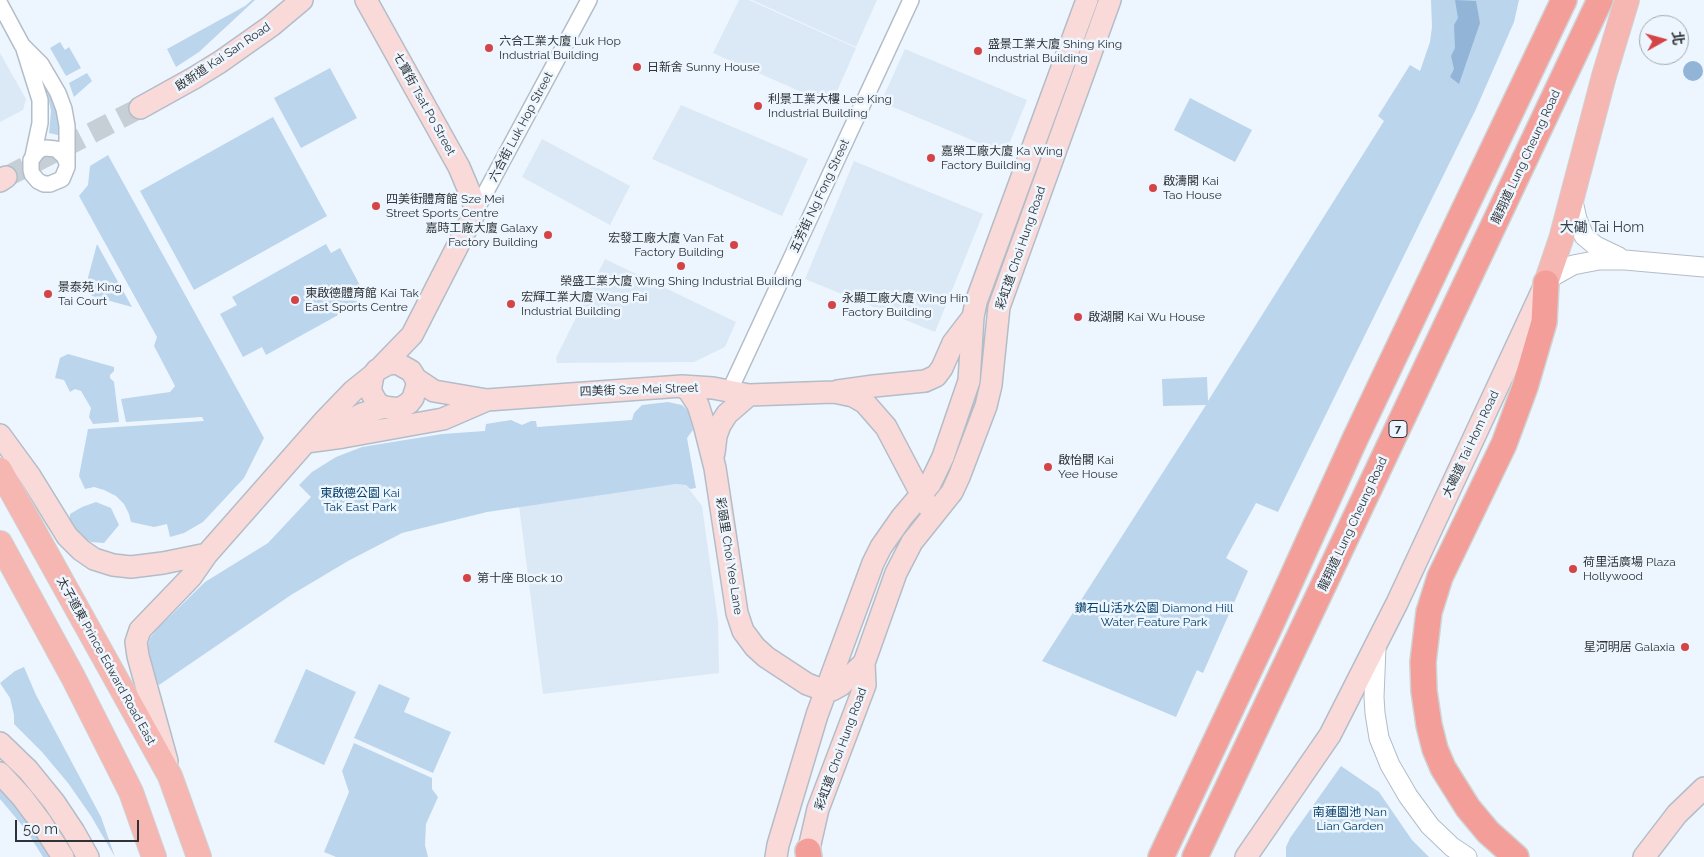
<!DOCTYPE html>
<html>
<head>
<meta charset="utf-8">
<style>
  body { margin:0 }
  #map { position:relative; width:1704px; height:857px; overflow:hidden; background:#edf6fe; font-family:Raleway,"Noto Sans TC",sans-serif }
  canvas { display:block }
  .north { position:absolute; left:1639px; top:15px; width:50px; height:50px; box-sizing:border-box; background:#edf6fe; border:1px solid #a1a8ae; border-radius:50%; rotate:83deg; font-size:14px; font-weight:700; line-height:20px; text-align:center; color:#2f3337 }
  .north::after { content:''; display:block; margin:auto; width:18px; height:22px; background:#d44446; clip-path:polygon(50% 0,100% 100%,50% 72%,0 100%) }
  .scale { position:absolute; left:15px; top:820px; width:124px; height:22px; box-sizing:border-box; border:2px solid #2f3337; border-top:0; padding-left:6px; font-size:15px; line-height:18px; white-space:nowrap; color:#2f3337; -webkit-text-stroke:4px #edf6fe; paint-order:stroke }
</style>
</head>
<body>
<div id="map">
<canvas width="1704" height="857"></canvas>
<div class="north">北</div>
<div class="scale">50 m</div>
</div>
<script>
const ctx = document.querySelector('canvas').getContext('2d');
ctx.lineJoin = 'round';
function fill(path, color) { ctx.fillStyle = color; ctx.fill(path, 'evenodd'); }
const poly = rows => new Path2D(rows.map(r => 'M' + r).join(''));
function trace(path, color, width, dash) { ctx.strokeStyle = color; ctx.lineWidth = width; ctx.lineCap = dash ? 'butt' : 'round'; ctx.setLineDash(dash || []); ctx.stroke(path); }
function label(font, color, halo, rows, align = 'center') {
  ctx.font = font + ' Raleway,"Noto Sans TC",sans-serif'; ctx.lineWidth = 5; ctx.setLineDash([]); ctx.textBaseline = 'middle'; ctx.strokeStyle = halo; ctx.fillStyle = color; for (const [text, x, y, turn = 0] of rows) {
    ctx.save(); ctx.translate(x, y); ctx.rotate((+turn || 0) * Math.PI / 180); ctx.textAlign = isNaN(turn) ? turn : align; if (halo) ctx.strokeText(text, 0, 0); ctx.fillText(text, 0, 0); ctx.restore();
  }
}
fill(poly([
  [739,0,749,0,856,48,831,105,713,53],
  [752,0,877,0,856,47],
  [905,49,1027,100,1005,154,881,102],
  [0,53,26,99,23,110,0,122],
  [681,105,808,159,782,216,652,159],
  [542,139,630,186,610,225,522,177],
  [854,161,983,214,935,332,805,279],
  [605,259,736,322,725,347,694,362,557,363,556,358],
  [676,484,686,485,702,506,718,621,719,673,543,694,519,505]
]), '#dbe8f5');
fill(poly([
  [252,0,255,0,199,52,176,67,167,49,245,6],
  [1431,0,1519,0,1514,22,1476,109,1278,512,1256,503,1226,558,1248,571,1203,673,1197,670,1176,717,1042,661,1206,405,1163,406,1162,379,1207,377,1208,401,1384,121,1378,116,1410,65,1420,71,1430,42,1432,27],
  [60,42,65,50,69,47,81,68,66,76,50,48],
  [330,68,357,118,301,148,274,98],
  [87,73,92,81,74,97,69,83],
  [46,87,56,102,62,136,49,133,51,111],
  [1190,98,1252,130,1235,162,1174,130],
  [273,117,327,216,194,290,140,191],
  [108,155,264,438,244,478,203,522,184,533,170,537,167,524,154,527,131,522,129,514,124,504,116,496,104,490,94,487,85,489,79,476,88,429,204,421,202,417,126,422,121,399,170,392,175,386,154,346,157,337,79,196,88,185,90,166],
  [97,244,132,307,92,296,86,285],
  [326,244,331,253,340,248,363,291,354,296,358,304,266,355,262,347,243,357,220,314,237,305,232,297],
  [68,354,114,367,114,371,110,375,110,378,114,382,119,422,93,424,89,417,91,408,81,391,75,389,70,392,64,380,55,378,60,358],
  [668,402,682,405,690,413,693,430,687,438,696,488,690,489,686,485,676,484,487,512,402,533,348,561,291,595,159,685,154,679,148,645,150,638,157,629,205,582,268,543,311,497,299,485,312,472,336,457,362,447,442,434,485,431,486,424,511,420,522,425,531,421,536,421,537,427,632,420,634,413,642,405],
  [96,502,111,508,119,525,104,543,91,542,76,534,69,525,70,514,82,507],
  [24,667,36,695,101,817,115,857,91,816,68,783,42,752,14,724,14,715,10,698,0,683,15,671],
  [306,669,356,692,324,765,274,742],
  [379,684,410,698,404,712,451,732,433,773,354,738],
  [354,743,432,778,432,789,438,797,426,824,425,845,428,857,336,857,324,852,349,792,342,771],
  [1341,766,1379,792,1412,840,1429,857,1286,857,1286,847,1290,838],
  [0,787,26,817,52,857,43,857,26,830,0,799]
]), '#bbd5ed');
fill(poly([
  [1455,0,1476,1,1480,23,1459,84,1450,77,1454,69,1451,56,1455,48,1454,25,1458,18],
  '1683 71a10 10 0 1 1 20 0a10 10 0 1 1-20 0Z'
]), '#92b5d7');
trace(poly([
  [6,177,140,108]
]), '#c7cfd6', 21, [21, 11]);
const minor = poly([
  [0,4,22,45,41,64,58,93,64,109,67,126,67,167,62,179,50,184,44,184,38,181,32,174,31,170,31,160,37,152,41,149,46,148,56,149,64,156,66,161],
  [24,49,40,100,40,123,33,156],
  [475,212,589,0],
  [729,392,911,0]
]);
const tertiary = poly([
  [1572,197,1577,219,1584,236,1596,246,1619,257],
  [1548,279,1573,265,1599,260,1625,260,1704,267],
  [1376,648,1374,697,1375,713,1379,738,1390,765,1408,796,1430,826,1452,847,1467,857]
]);
const secondary = poly([
  [366,0,459,167,473,200,475,212,412,335,381,367],
  [140,108,194,78,220,62,271,26,302,0],
  [0,181,6,177],
  [416,379,434,391,487,400,682,386,713,388,749,395,834,392,853,396,865,403,886,427,927,505],
  [682,386,689,391,698,405,704,424,715,468,737,613,743,631,755,647,766,657,807,684,826,691],
  [838,391,874,386,925,381,936,376,942,368,953,343,973,317],
  [323,434,362,414,384,407],
  [0,435,30,476,67,536,81,550,94,559,113,565,131,567,163,563,207,554],
  [306,442,343,437,443,419,487,400],
  [714,453,716,436,720,425,727,414,749,395],
  [826,691,832,690,841,685,864,663],
  [0,743,28,770,54,802,74,832,88,857],
  [167,761,138,656,136,642,140,630,191,577,207,554,326,419,353,391,373,375,377,370,388,364,397,363,411,371,416,379,417,385,413,398,409,403,399,409,384,407,377,403,371,392,371,386,373,375],
  [0,773,22,797,40,821,63,857],
  [776,857,778,845,817,715,873,563,881,547,902,517,930,484,943,457,969,381,973,317,976,302,1087,0],
  [807,857,818,809,865,685,864,663,896,573,912,542,952,492,959,477,986,406,991,385,999,307,1110,0],
  [1246,857,1330,735,1397,603,1544,287],
  [1644,857,1677,814,1704,788]
]);
const primary = poly([
  [1546,283,1561,239,1604,76,1627,0],
  [0,470,170,776,199,857],
  [0,543,73,677,131,792,154,857]
]);
const trunk = poly([
  [808,851,809,857],
  [1161,857,1271,624,1355,439,1564,0],
  [1195,857,1600,0],
  [1516,857,1488,832,1468,808,1443,768,1435,749,1429,725,1424,691,1423,662,1429,612,1440,577,1504,444,1525,387,1544,322,1546,283]
]);
trace(minor, '#b3bdc8', 18);
trace(tertiary, '#b3bdc8', 21);
trace(secondary, '#b3bdc8', 24);
trace(primary, '#d1d2d3', 26);
trace(trunk, '#d1d2d3', 28);
trace(minor, '#fff', 15);
trace(tertiary, '#fff', 19);
trace(secondary, '#fadad9', 21);
trace(primary, '#f6b6b2', 24);
trace(trunk, '#f39e98', 25);
for (const [x, y, r, color] of [
  [489,48,5,"#d44446"],
  [978,51,5,"#d44446"],
  [637,67,5,"#d44446"],
  [758,106,5,"#d44446"],
  [931,158,5,"#d44446"],
  [1153,188,5,"#d44446"],
  [376,206,5,"#d44446"],
  [548,235,5,"#d44446"],
  [734,245,5,"#d44446"],
  [681,266,5,"#d44446"],
  [48,294,5,"#d44446"],
  [295,300,5,"#d44446"],
  [511,304,5,"#d44446"],
  [832,305,5,"#d44446"],
  [1078,317,5,"#d44446"],
  [1048,467,5,"#d44446"],
  [1573,569,5,"#d44446"],
  [467,578,5,"#d44446"],
  [1685,647,5,"#d44446"]
]) { const dot = new Path2D(); dot.arc(x, y, r, 0, 2 * Math.PI); ctx.fillStyle = color; ctx.fill(dot); trace(dot, '#edf6fe', 2); }
for (const [x, y, w] of [
  [1398,429,18]
]) { const box = new Path2D(); box.roundRect(x - w / 2, y - 8.5, w, 17, 4); ctx.fillStyle = '#edf6fe'; ctx.fill(box); trace(box, '#2f3337', 1); }
label('bold 11px', '#2f3337', null, [
  ["7",1398,429]
]);
label('12px', '#2f3337', '#edf6fe', [
  ["六合工業大廈 Luk Hop",499,41],
  ["Industrial Building",499,55],
  ["盛景工業大廈 Shing King",988,44],
  ["Industrial Building",988,58],
  ["日新舍 Sunny House",647,67],
  ["利景工業大樓 Lee King",768,99],
  ["Industrial Building",768,113],
  ["嘉榮工廠大廈 Ka Wing",941,151],
  ["Factory Building",941,165],
  ["啟濤閣 Kai",1163,181],
  ["Tao House",1163,195],
  ["四美街體育館 Sze Mei",386,199],
  ["Street Sports Centre",386,213],
  ["嘉時工廠大廈 Galaxy",538,228,"right"],
  ["Factory Building",538,242,"right"],
  ["宏發工廠大廈 Van Fat",724,238,"right"],
  ["Factory Building",724,252,"right"],
  ["榮盛工業大廈 Wing Shing Industrial Building",681,281,"center"],
  ["景泰苑 King",58,287],
  ["Tai Court",58,301],
  ["東啟德體育館 Kai Tak",305,293],
  ["East Sports Centre",305,307],
  ["宏輝工業大廈 Wang Fai",521,297],
  ["Industrial Building",521,311],
  ["永顯工廠大廈 Wing Hin",842,298],
  ["Factory Building",842,312],
  ["啟湖閣 Kai Wu House",1088,317],
  ["啟怡閣 Kai",1058,460],
  ["Yee House",1058,474],
  ["荷里活廣場 Plaza",1583,562],
  ["Hollywood",1583,576],
  ["第十座 Block 10",477,578],
  ["星河明居 Galaxia",1675,647,"right"]
], 'left');
label('12px', '#2f3337', '#edf6fe', [
  ["啟新道 Kai San Road",223,57,-34],
  ["七寶街 Tsat Po Street",424,104,61],
  ["六合街 Luk Hop Street",521,127,-62],
  ["龍翔道 Lung Cheung Road",1526,157,-65],
  ["五芳街 Ng Fong Street",820,196,-65],
  ["彩虹道 Choi Hung Road",1021,248,-71],
  ["四美街 Sze Mei Street",639,390,-2],
  ["大磡道 Tai Hom Road",1471,444,-65],
  ["龍翔道 Lung Cheung Road",1353,524,-65],
  ["彩頤里 Choi Yee Lane",729,556,81],
  ["太子道東 Prince Edward Road East",106,661,61],
  ["彩虹道 Choi Hung Road",841,749,-70]
]);
label('12px', '#043f69', '#edf6fe', [
  ["東啟德公園 Kai",360,493],
  ["Tak East Park",360,507],
  ["鑽石山活水公園 Diamond Hill",1154,608],
  ["Water Feature Park",1154,622],
  ["南蓮園池 Nan",1350,812],
  ["Lian Garden",1350,826]
]);
label('14px', '#373f48', '#edf6fe', [
  ["大磡 Tai Hom",1602,228]
]);
</script>
</body>
</html>
